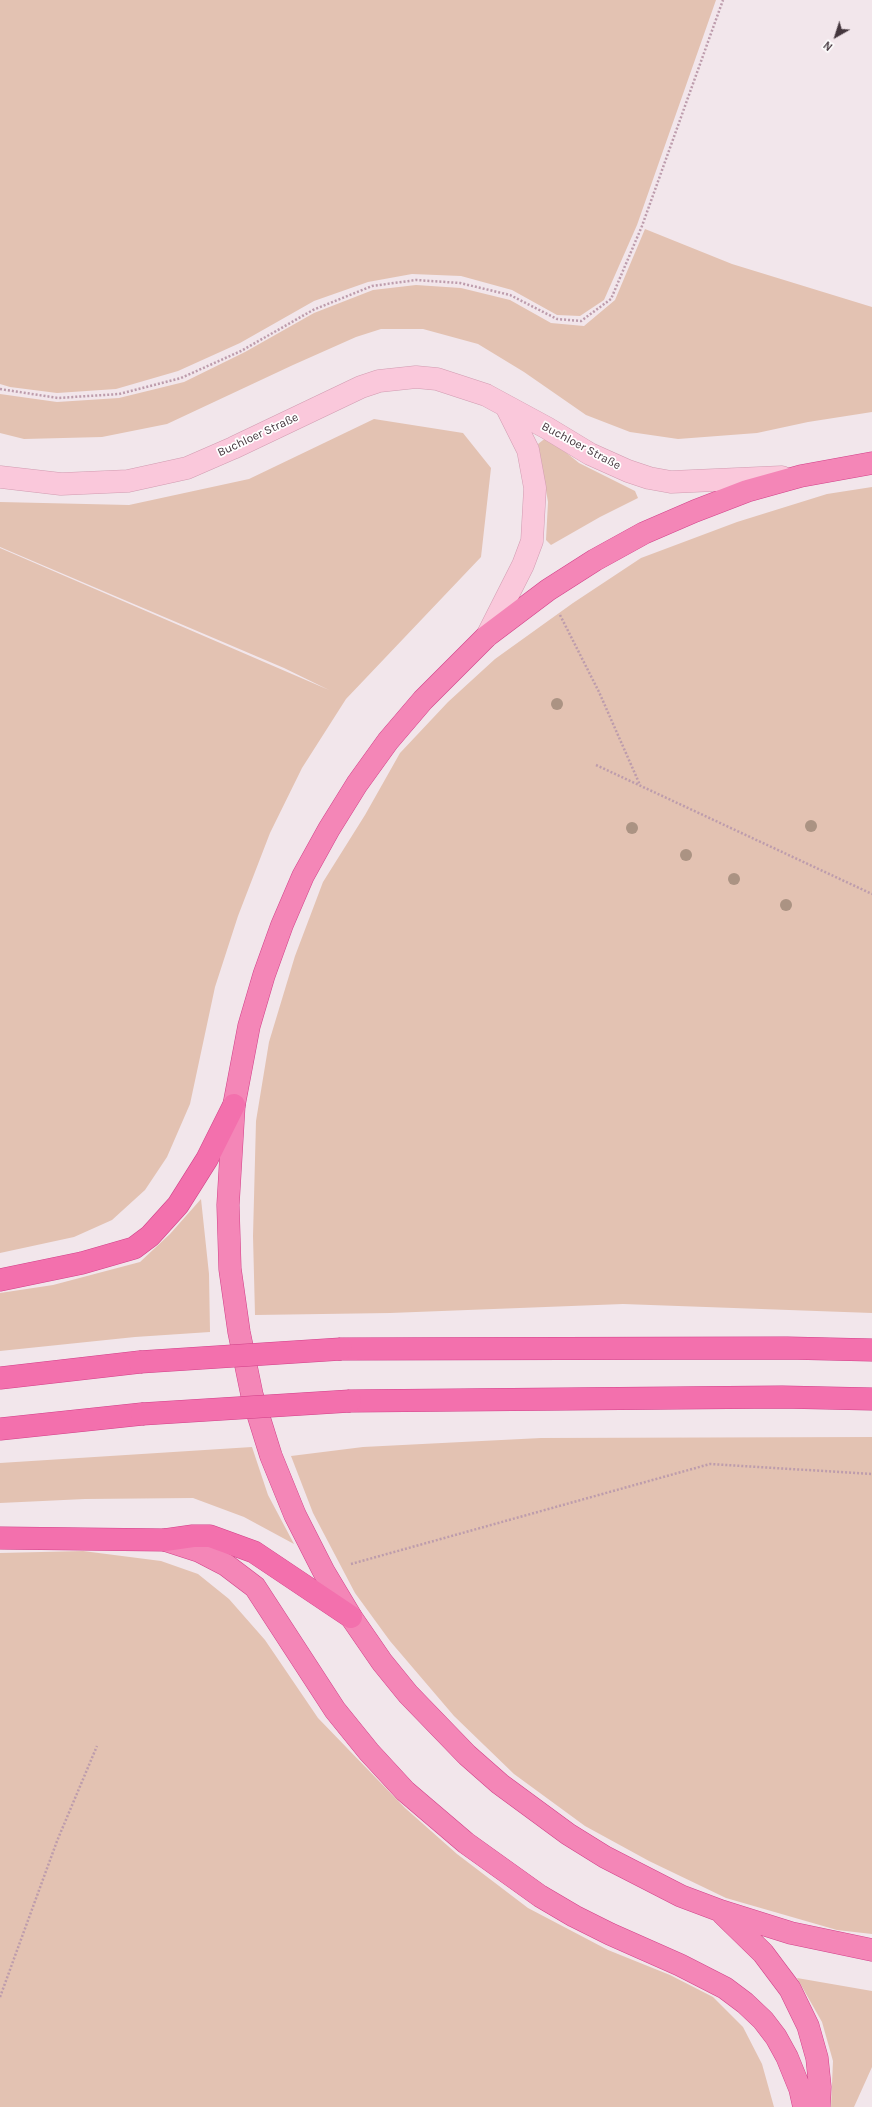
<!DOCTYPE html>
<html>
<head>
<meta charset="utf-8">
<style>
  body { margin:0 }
  #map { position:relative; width:872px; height:2107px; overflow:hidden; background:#f2e6eb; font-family:Karla,sans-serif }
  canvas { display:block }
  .north { position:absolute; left:816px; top:16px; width:40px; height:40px; -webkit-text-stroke:3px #fff; paint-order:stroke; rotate:219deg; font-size:11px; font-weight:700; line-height:16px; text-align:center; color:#44363d }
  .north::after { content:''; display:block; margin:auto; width:14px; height:18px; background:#44363d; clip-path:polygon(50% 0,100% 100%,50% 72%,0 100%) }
</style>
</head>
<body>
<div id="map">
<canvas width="872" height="2107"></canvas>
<div class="north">N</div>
</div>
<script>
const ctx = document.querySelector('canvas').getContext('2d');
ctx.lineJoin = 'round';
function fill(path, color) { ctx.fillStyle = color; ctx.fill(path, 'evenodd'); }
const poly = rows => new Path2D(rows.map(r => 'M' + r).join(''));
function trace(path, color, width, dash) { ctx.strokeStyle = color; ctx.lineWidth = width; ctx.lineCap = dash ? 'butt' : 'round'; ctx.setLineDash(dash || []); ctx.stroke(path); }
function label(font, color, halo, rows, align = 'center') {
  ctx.font = font + ' Karla,sans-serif'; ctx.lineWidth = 3.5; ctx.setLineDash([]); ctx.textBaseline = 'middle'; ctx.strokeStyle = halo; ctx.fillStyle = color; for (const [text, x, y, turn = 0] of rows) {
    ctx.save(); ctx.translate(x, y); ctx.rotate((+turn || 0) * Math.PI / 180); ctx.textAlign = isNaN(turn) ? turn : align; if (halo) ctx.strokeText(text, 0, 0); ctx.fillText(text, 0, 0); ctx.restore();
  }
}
fill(poly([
  [0,0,716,0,637,225,604,300,580,316,557,315,512,290,461,276,412,274,368,282,314,301,240,343,178,371,116,389,57,393,10,387,0,384],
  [645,229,732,264,872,307,872,412,808,422,757,433,678,439,630,432,586,415,524,372,478,344,423,329,381,329,356,337,293,365,167,424,102,437,24,439,0,433,0,394,57,402,119,398,184,382,245,352,314,313,373,290,416,285,461,288,510,300,551,323,584,326,615,300],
  [374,419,463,433,491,468,481,557,346,699,302,768,270,833,238,916,215,987,190,1104,167,1157,145,1190,112,1220,74,1237,0,1253,0,548,329,690,284,668,0,547,0,502,129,505,249,479],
  [547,437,579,463,635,491,638,498,600,517,551,545,546,540,548,502,538,444],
  [872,487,872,1313,623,1304,390,1313,255,1315,253,1236,256,1121,269,1042,295,956,323,882,365,815,400,753,448,702,495,659,573,603,641,558,737,522,827,494],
  [201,1199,209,1274,210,1332,135,1337,0,1351,0,1293,53,1285,140,1262,170,1234],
  [872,1437,872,1934,837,1930,726,1898,649,1861,585,1826,514,1774,454,1716,390,1641,355,1593,313,1513,291,1456,363,1447,541,1438],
  [252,1447,268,1495,294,1544,244,1517,193,1498,85,1499,0,1503,0,1463],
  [83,1551,161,1561,198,1574,229,1599,265,1640,318,1718,405,1808,457,1854,528,1908,608,1950,670,1975,713,1997,743,2027,762,2064,774,2107,0,2107,0,1553],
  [797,1978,872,1991,872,2067,854,2107,831,2107,833,2061,822,2022]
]), '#e3c2b2');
const secondary = poly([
  [0,477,61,484,128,481,187,468,233,448,361,387,379,381,416,377,437,379,486,395,547,428,590,454,628,471,649,478,671,482,782,477],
  [487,636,523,565,532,541,535,488,528,450,506,406]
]);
const trunk = poly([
  [872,463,801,476,747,491,695,511,644,533,595,560,548,590,487,636,423,700,388,741,357,784,329,829,303,876,282,925,264,975,249,1026,234,1105,228,1205,230,1269,239,1332,252,1395,271,1456,295,1515,324,1572,351,1617,382,1662,408,1694,467,1755,500,1784,568,1834,605,1857,681,1896,721,1911,791,1933,872,1950],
  [165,1540,199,1551,226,1565,255,1587,335,1710,369,1752,405,1791,466,1843,540,1896,574,1916,610,1934,680,1965,725,1988,745,2003,763,2020,776,2037,787,2057,800,2089,804,2107],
  [723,1914,763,1953,790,1989,808,2026,817,2058,820,2087,819,2107]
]);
const motorway = poly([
  [0,1280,82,1263,134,1248,150,1236,178,1205,190,1186,207,1159,234,1105],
  [341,1349,787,1348,872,1350],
  [0,1378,140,1362],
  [350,1401,782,1397,872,1399],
  [0,1429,142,1414],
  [0,1538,165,1540,193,1536,210,1536,254,1552,351,1617]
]);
trace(secondary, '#d19cb1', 23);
trace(trunk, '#d14189', 23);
trace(motorway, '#d14189', 23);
trace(poly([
  [0,389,58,398,119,394,181,378,241,351,313,310,372,286,416,280,460,283,510,295,557,319,581,321,611,299,642,226,723,0],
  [560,615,599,692,640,785],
  [596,765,872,894],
  [351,1564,710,1464,872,1474],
  [0,1997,57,1841,97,1746]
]), '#bd9cac', 2.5, [2, 2]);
trace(secondary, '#fac8db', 22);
trace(trunk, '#f486b7', 22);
trace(motorway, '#f370ad', 22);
const motorwayBridge = poly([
  [140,1362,341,1349],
  [142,1414,350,1401]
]);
trace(motorwayBridge, '#d14189', 23, []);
trace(motorwayBridge, '#f370ad', 22);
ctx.fillStyle = '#ab9383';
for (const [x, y] of [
  [557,704],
  [811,826],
  [632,828],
  [686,855],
  [734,879],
  [786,905]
]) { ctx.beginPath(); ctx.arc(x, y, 6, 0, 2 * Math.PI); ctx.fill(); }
label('12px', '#44363d', '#fff', [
  ["Buchloer Straße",258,435,-25],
  ["Buchloer Straße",581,446,28]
]);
</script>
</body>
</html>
